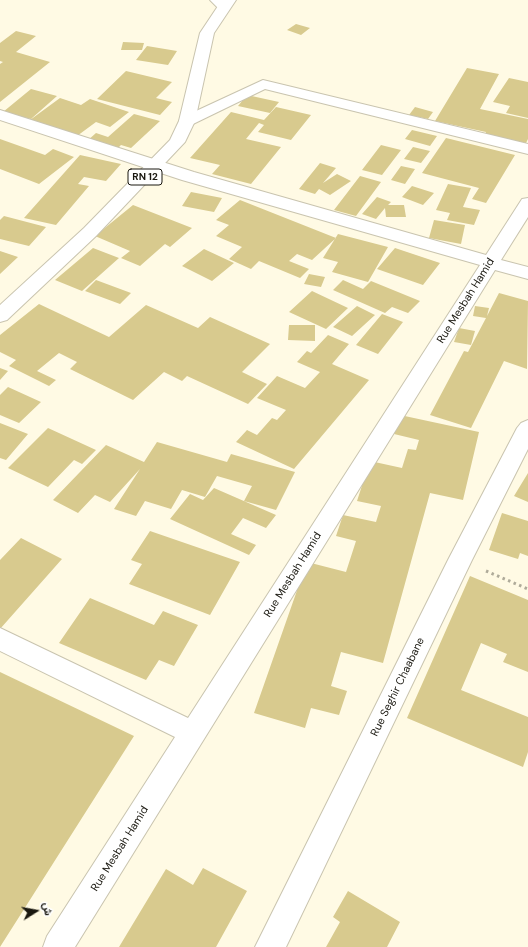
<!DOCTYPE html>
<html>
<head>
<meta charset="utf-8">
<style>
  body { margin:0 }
  #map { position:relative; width:528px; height:947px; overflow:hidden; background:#fffae4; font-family:"DM Sans",Vazirmatn,sans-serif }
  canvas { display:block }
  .north { position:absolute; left:16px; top:891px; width:40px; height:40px; -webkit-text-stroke:3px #fff; paint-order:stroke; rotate:79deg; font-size:11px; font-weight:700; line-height:16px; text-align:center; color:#1a1810 }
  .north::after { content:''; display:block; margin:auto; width:14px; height:18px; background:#1a1810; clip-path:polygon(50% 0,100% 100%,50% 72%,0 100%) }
</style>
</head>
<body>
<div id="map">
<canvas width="528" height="947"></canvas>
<div class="north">ش</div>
</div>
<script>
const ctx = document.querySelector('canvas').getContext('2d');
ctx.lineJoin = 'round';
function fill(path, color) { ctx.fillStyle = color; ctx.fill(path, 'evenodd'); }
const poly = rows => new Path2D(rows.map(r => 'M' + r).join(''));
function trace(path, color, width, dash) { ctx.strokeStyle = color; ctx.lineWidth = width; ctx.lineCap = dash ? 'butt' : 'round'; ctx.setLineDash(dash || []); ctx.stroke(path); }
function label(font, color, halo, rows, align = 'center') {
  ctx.font = font + ' "DM Sans",sans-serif'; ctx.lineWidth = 3.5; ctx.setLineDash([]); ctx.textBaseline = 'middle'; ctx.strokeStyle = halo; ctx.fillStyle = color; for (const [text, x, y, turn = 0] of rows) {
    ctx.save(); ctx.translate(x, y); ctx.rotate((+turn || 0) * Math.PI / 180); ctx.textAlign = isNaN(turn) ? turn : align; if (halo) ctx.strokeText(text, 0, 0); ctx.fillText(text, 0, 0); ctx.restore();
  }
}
fill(poly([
  [296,24,310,28,301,35,287,30],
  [16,31,36,36,16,52,50,62,0,102,0,64,3,62,0,61,0,43],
  [123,42,144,43,142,50,121,50],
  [147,46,177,51,168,65,136,60],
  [467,68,499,74,480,109,528,119,528,139,526,143,485,135,486,132,435,121],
  [126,71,172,82,156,98,172,102,160,115,97,99],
  [509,78,528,82,528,118,506,113,510,106,493,102],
  [31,89,57,96,31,119,3,112],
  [247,95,279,102,270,113,238,106],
  [60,98,81,105,90,99,129,112,110,127,96,122,77,136,30,120],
  [276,107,311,115,291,140,258,132,264,125,259,123,246,139,281,147,251,184,212,174,220,165,190,158,231,112,264,120],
  [415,107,433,112,428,119,409,115],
  [134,114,160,121,131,148,121,145,116,150,87,141,96,133,108,137],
  [412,130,437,136,430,146,405,139],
  [446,138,515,155,486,203,472,199,479,188,422,173],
  [0,139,45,155,53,149,74,157,39,184,0,169],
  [381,145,401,150,382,175,362,170],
  [413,147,430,151,421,163,404,159],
  [80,155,121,164,106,181,84,177,78,184,89,186,56,225,24,218],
  [320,163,336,168,323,183,337,174,351,181,330,195,319,189,315,194,299,189],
  [401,166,415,169,405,184,391,180],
  [360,176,381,182,356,216,334,210],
  [448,184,471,188,463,207,480,210,474,225,447,220,450,213,436,210],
  [412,186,434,193,423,205,402,197],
  [191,192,222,198,214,212,182,206],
  [377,197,391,202,388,205,404,205,406,217,386,217,385,208,376,219,362,214],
  [240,200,336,238,312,260,297,254,289,261,309,269,300,278,259,261,251,269,229,259,242,247,216,236,229,225,216,220],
  [133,205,192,228,170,247,165,244,140,266,121,258,130,251,95,236],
  [4,216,46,227,29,246,0,239,0,220],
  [434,220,465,225,461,244,429,238],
  [338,234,388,247,368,282,332,272,338,262,323,258],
  [93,248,119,258,82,291,55,280],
  [395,248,440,263,423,285,377,269],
  [204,249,234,263,212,281,182,266],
  [0,251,18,257,0,274],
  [309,274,325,277,321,287,304,284],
  [96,280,131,293,120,304,85,291],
  [343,280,363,289,371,281,420,301,408,313,392,307,385,313,333,290],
  [312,291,348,308,326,329,289,312],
  [499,293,528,301,527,369,504,361,471,428,430,415,464,351,468,352,486,318,473,316,475,306,489,308,487,316],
  [39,304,109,337,146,305,198,328,210,317,270,344,242,372,267,384,248,404,187,376,182,381,164,372,133,400,70,369,77,362,59,353,37,371,56,380,49,386,9,366,16,360,0,352,0,335],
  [357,306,375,315,352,336,333,327],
  [382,314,403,322,378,354,356,345],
  [289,325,315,325,315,341,288,340],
  [459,328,475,331,471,345,454,342],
  [328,335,349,344,332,364,369,380,294,469,236,442,247,430,257,435,272,418,277,420,286,410,257,398,277,376,305,388,320,372,297,362,307,351,311,353],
  [0,368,8,371,0,380],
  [8,387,41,402,19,423,0,415,0,395],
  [400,415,479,432,463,500,430,493,383,663,341,652,331,686,347,691,339,715,311,708,305,728,254,713,307,562,346,572,356,541,336,536,343,515,376,522,381,506,357,501,370,461,402,468,408,449,416,450,419,440,394,434],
  [0,423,28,434,6,460,0,458],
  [48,428,96,450,82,464,74,460,48,487,8,468],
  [157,442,227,462,231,454,295,472,276,510,244,501,252,486,217,476,205,497,182,490,171,509,145,501,136,516,114,509,140,469,110,502,95,495,78,513,53,500,106,445,144,462],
  [528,473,528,502,514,496],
  [214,488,276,515,266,528,243,518,231,534,256,545,249,555,170,519,190,494,203,500],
  [502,513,528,521,528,556,520,553,518,559,489,550],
  [150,531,240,562,210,615,129,584,142,564,131,560],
  [21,538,62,559,0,629,0,560],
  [470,576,528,600,528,672,503,662,507,654,481,643,461,690,528,717,528,752,523,767,407,718],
  [90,598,154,625,163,611,198,625,174,666,159,660,146,680,59,643],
  [0,672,134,736,0,947],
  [203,868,247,891,216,947,119,947,166,869,193,885],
  [348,891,400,922,387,947,326,947,340,922,333,917]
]), '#d8ca8e');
const minor = poly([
  [210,0,225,0,231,6,229,9,219,9,210,0],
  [263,80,528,144,528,154,265,89,193,124,187,126,181,124,179,121,181,118,263,80],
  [0,110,194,172,486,255,522,199,528,198,528,217,501,260,528,267,528,279,495,270,75,947,43,947,47,936,175,737,0,651,0,628,188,718,480,265,182,180,0,120,0,110],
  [528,420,528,449,472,560,286,947,255,947,448,560,517,428,521,423,528,420]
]);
const major = poly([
  [222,0,236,0,214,33,195,121,185,142,96,236,7,320,0,322,0,305,84,228,170,140,179,121,200,33,222,0]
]);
trace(minor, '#c9c4af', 2);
trace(major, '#c9c4af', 2);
trace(poly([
  [486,571,528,589]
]), '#afab9a', 3, [2.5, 3.5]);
fill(minor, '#fff');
fill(major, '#fff');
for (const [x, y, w] of [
  [145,177,34]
]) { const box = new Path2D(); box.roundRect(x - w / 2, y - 8, w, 16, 3); ctx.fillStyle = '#fff'; ctx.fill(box); trace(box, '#1a1810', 1); }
label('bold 10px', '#1a1810', null, [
  ["RN 12",145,177]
]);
label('11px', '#1a1810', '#fff', [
  ["Rue Mesbah Hamid",466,301,-58],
  ["Rue Mesbah Hamid",293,575,-58],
  ["Rue Seghir Chaabane",398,687,-64],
  ["Rue Mesbah Hamid",120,849,-58]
]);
</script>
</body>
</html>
